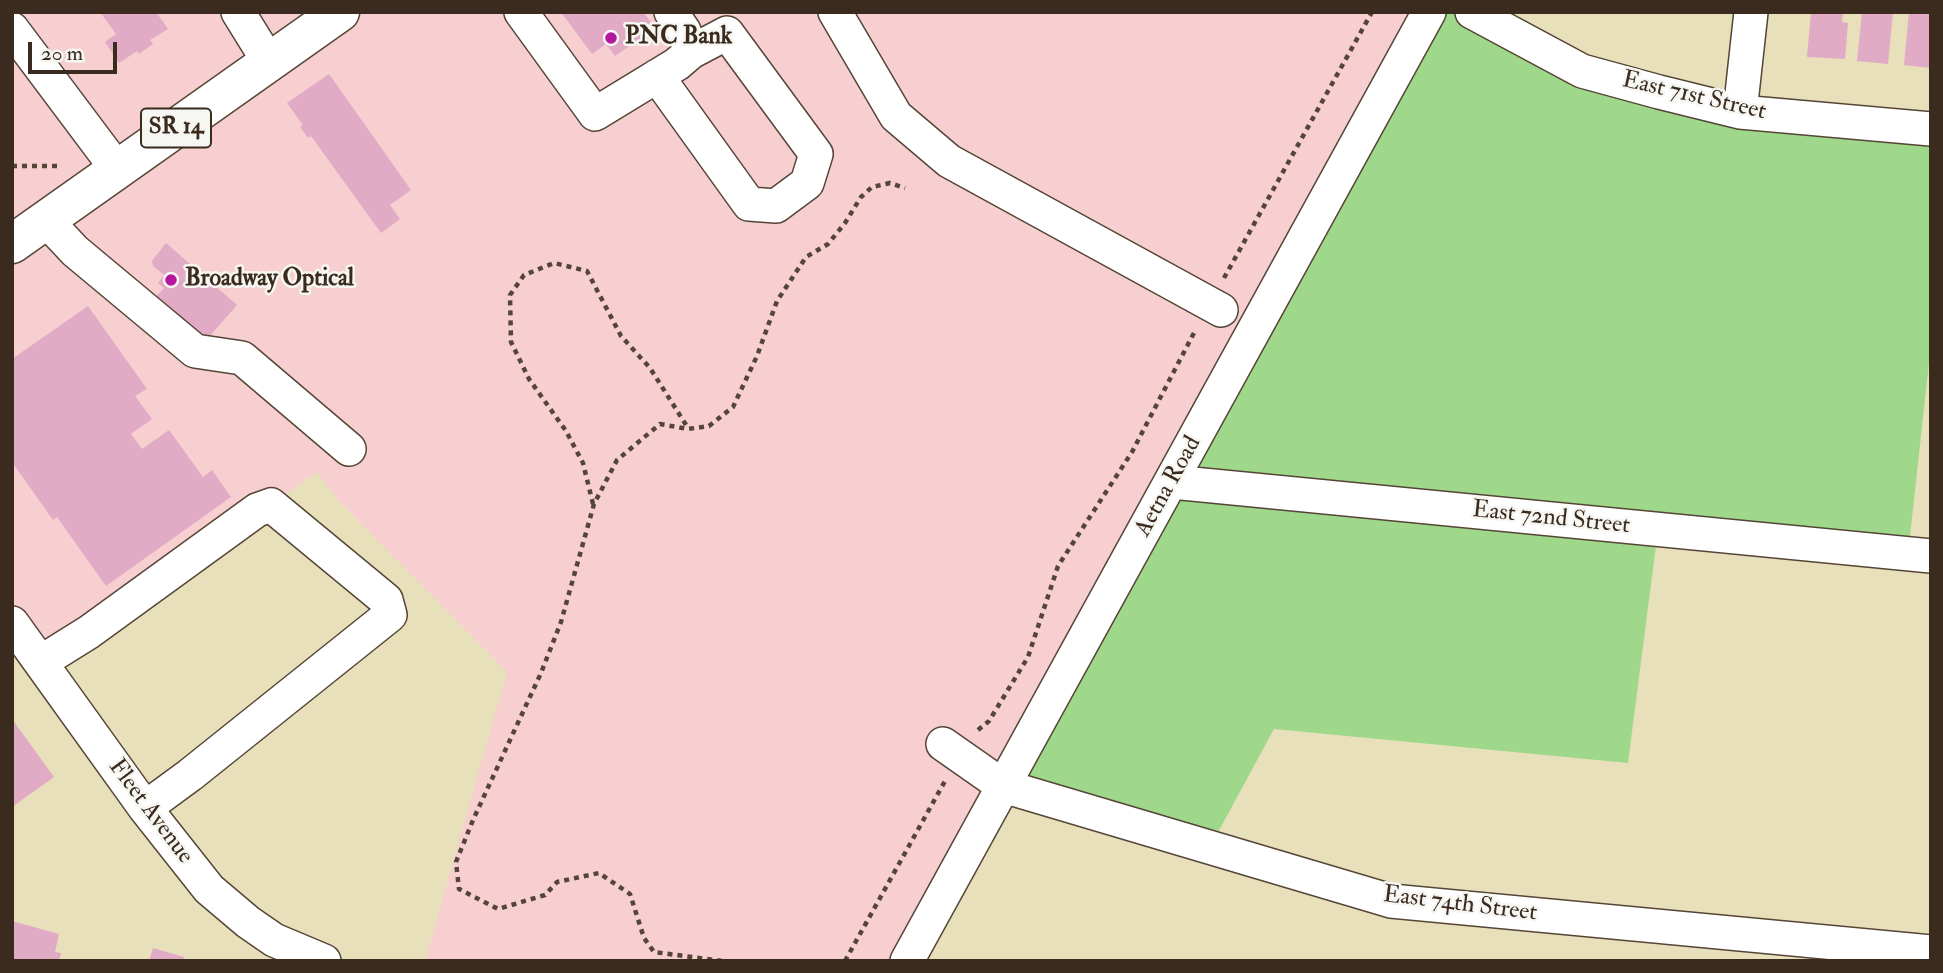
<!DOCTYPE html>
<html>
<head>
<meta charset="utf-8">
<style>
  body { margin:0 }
  #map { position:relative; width:1943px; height:973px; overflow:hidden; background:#e8e0bb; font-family:"IM FELL Double Pica",serif }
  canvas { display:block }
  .frame { position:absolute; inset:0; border:14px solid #3b2a1e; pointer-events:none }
  .scale { position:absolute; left:28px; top:42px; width:89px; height:32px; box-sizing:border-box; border:4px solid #3b2a1e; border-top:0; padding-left:9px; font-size:21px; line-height:24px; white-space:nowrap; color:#3b2a1e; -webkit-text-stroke:5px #f6f6f2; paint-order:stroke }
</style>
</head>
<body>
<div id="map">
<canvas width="1943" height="973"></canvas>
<div class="frame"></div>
<div class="scale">20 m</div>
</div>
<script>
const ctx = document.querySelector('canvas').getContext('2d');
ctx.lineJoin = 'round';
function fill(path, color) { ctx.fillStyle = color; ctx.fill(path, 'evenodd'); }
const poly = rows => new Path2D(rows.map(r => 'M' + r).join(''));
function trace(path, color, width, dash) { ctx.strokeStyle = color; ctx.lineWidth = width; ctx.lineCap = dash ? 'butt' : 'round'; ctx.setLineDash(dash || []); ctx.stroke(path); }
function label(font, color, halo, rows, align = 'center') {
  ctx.font = font + ' "IM FELL Double Pica",serif'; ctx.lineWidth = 5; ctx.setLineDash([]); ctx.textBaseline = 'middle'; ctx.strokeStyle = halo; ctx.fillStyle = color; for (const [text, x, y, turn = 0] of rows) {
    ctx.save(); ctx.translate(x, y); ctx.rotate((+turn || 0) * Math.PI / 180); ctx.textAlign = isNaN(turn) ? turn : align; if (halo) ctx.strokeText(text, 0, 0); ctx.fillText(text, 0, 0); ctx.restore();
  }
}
fill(poly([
  [12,12,1429,12,907,961,425,961,507,672,338,500,317,472,41,662,12,625]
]), '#f7cfd1');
fill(poly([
  [1429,12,1472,12,1582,71,1931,129,1931,345,1908,554,1658,530,1628,763,1274,729,1210,847,1003,786]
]), '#9fd88b');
fill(poly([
  [100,12,156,12,168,29,150,40,153,44,139,54,137,51,119,63,105,42,116,34],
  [561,12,643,12,651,22,645,26,650,32,615,56,606,44,592,54],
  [1811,12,1843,14,1842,22,1848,23,1845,59,1807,57],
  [1862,12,1893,12,1888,64,1857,61],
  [1909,12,1931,12,1931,68,1904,65],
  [329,74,411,190,390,205,400,219,381,233,311,136,308,138,300,127,303,125,287,103],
  [166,243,237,305,201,346,155,298,164,288,158,283,164,275,153,266,152,261],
  [88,306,147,389,135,396,152,419,131,434,142,449,169,430,203,477,212,470,231,497,106,586,57,517,53,520,12,462,12,359],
  [12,719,54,777,12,807],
  [12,921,59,934,55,952,61,953,59,961,12,960],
  [153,948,184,957,183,961,149,961]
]), '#e1aac5');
const minor = poly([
  [238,12,269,62],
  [521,12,595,114,677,64,691,52,727,33,816,154,807,183,776,206,749,204,657,76],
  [671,12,684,31,691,52],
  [835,12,896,116,949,161,1221,310],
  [1472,12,1582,71,1659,92,1740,112,1931,129],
  [12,29,117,169],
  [1740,112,1751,12],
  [45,219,75,251,195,351,242,358,349,449],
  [1172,482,1931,556],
  [12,623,145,808,209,889,248,922,274,940,324,961],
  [41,662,89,632,257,510,271,505,386,600,390,615,190,775,145,808],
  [943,744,1003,786,1391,901,1931,952],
  [907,961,1429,12]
]);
const major = poly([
  [12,244,340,12]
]);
trace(minor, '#554536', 36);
trace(major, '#554536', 41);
trace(poly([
  [12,166,62,166],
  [1224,278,1372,12],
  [593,504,583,463,566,431,529,379,511,342,510,295,524,275,554,263,587,271,621,336,650,368,688,428],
  [978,730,989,721,1028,657,1058,566,1132,452,1196,329],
  [722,961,654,952,644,938,630,894,599,873,557,882,545,895,498,909,459,889,456,862,473,820,541,673,561,622,594,504,617,460,660,424,688,429,709,426,733,407,757,356,777,301,806,257,828,244,845,223,861,197,872,187,890,183,905,188],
  [845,961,945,781]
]), '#554536', 4.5, [5, 5]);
trace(minor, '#fff', 33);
trace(major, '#fff', 38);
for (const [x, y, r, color] of [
  [611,38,7,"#b5179e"],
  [171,280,7,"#b5179e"]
]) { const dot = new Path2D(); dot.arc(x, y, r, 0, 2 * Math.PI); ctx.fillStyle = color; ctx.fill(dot); trace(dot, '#f6f6f2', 2.5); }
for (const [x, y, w] of [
  [176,128,70]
]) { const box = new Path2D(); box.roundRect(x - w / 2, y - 19.5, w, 39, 5); ctx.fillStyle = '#f6f6f2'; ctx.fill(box); trace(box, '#3b2a1e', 2); }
label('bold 23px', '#3b2a1e', null, [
  ["SR 14",176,128]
]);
label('bold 24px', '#3b2a1e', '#f6f6f2', [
  ["PNC Bank",625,38],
  ["Broadway Optical",185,280]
], 'left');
label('24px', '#3b2a1e', '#f6f6f2', [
  ["East 71st Street",1694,97,13],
  ["Aetna Road",1169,487,-61],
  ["East 72nd Street",1551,519,6],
  ["Fleet Avenue",150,812,53],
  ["East 74th Street",1460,905,7]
]);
</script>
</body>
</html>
